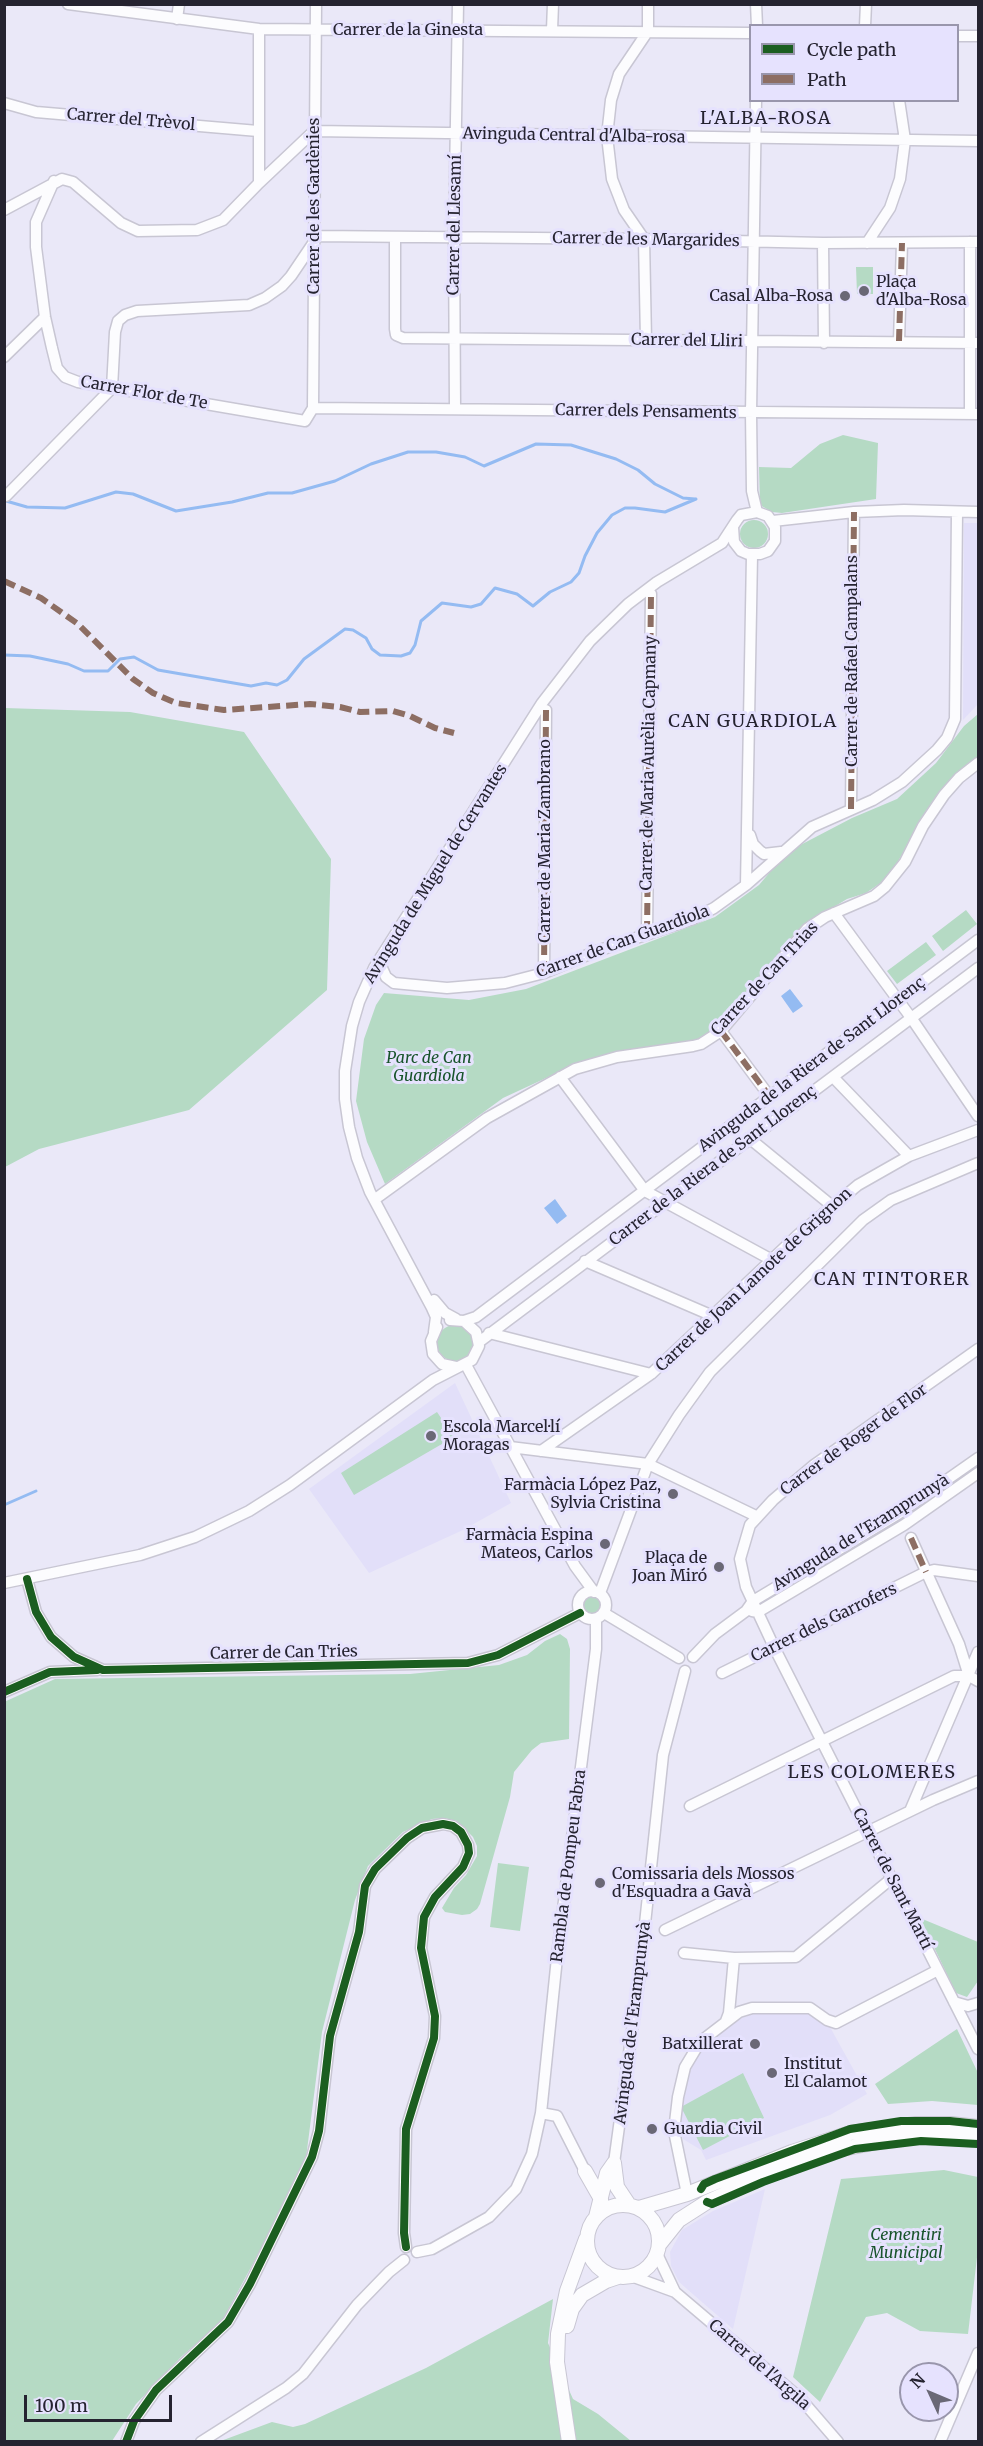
<!DOCTYPE html>
<html>
<head>
<meta charset="utf-8">
<style>
  body { margin:0 }
  #map { position:relative; width:983px; height:2446px; overflow:hidden; background:#eae8f8; font-family:Merriweather,serif }
  canvas { display:block }
  .frame { position:absolute; inset:0; border:6px solid #252330; pointer-events:none }
  .legend { position:absolute; left:749px; top:24px; width:210px; height:78px; box-sizing:border-box; background:#e6e2fe; border:2px solid #9996ac; margin:0; padding:8px 10px; list-style:none; font-size:18px; color:#252330 }
  .legend li { display:flex; align-items:center; gap:12px; height:30px }
  .legend b { width:30px; border:2px solid #9996ac }
  .north { position:absolute; left:899px; top:2362px; width:60px; height:60px; box-sizing:border-box; background:#e6e2fe; border:2px solid #9996ac; border-radius:50%; rotate:314deg; font-size:16px; font-weight:700; line-height:24px; text-align:center; color:#252330 }
  .north::after { content:''; display:block; margin:auto; width:21px; height:27px; background:#6a6876; clip-path:polygon(50% 0,100% 100%,50% 72%,0 100%) }
  .scale { position:absolute; left:24px; top:2395px; width:148px; height:27px; box-sizing:border-box; border:3px solid #252330; border-top:0; padding-left:8px; font-size:18px; line-height:21px; white-space:nowrap; color:#252330; -webkit-text-stroke:4px #e6e2fe; paint-order:stroke }
</style>
</head>
<body>
<div id="map">
<canvas width="983" height="2446"></canvas>
<div class="frame"></div>
<ul class="legend">
<li><b style="height:8px;background:#1b5e20"></b>Cycle path</li>
<li><b style="height:8px;background:#8d6e63"></b>Path</li>
</ul>
<div class="north">N</div>
<div class="scale">100 m</div>
</div>
<script>
const ctx = document.querySelector('canvas').getContext('2d');
ctx.lineJoin = 'round';
function fill(path, color) { ctx.fillStyle = color; ctx.fill(path, 'evenodd'); }
const poly = rows => new Path2D(rows.map(r => 'M' + r).join(''));
function trace(path, color, width, dash) { ctx.strokeStyle = color; ctx.lineWidth = width; ctx.lineCap = dash ? 'butt' : 'round'; ctx.setLineDash(dash || []); ctx.stroke(path); }
function label(font, color, halo, rows, align = 'center') {
  ctx.font = font + ' Merriweather,serif'; ctx.lineWidth = 6; ctx.setLineDash([]); ctx.textBaseline = 'middle'; ctx.strokeStyle = halo; ctx.fillStyle = color; for (const [text, x, y, turn = 0] of rows) {
    ctx.save(); ctx.translate(x, y); ctx.rotate((+turn || 0) * Math.PI / 180); ctx.textAlign = isNaN(turn) ? turn : align; if (halo) ctx.strokeText(text, 0, 0); ctx.fillText(text, 0, 0); ctx.restore();
  }
}
fill(poly([
  [964,523,978,523,978,704,963,720],
  [455,1383,511,1503,463,1530,369,1573,309,1489],
  [758,2012,809,2012,830,2027,867,2094,830,2115,706,2160,701,2150,683,2139,678,2129,681,2091,697,2056,716,2036,742,2018],
  [765,2189,733,2329,679,2282,671,2266,670,2252,682,2230,713,2211]
]), '#e2dff9');
fill(poly([
  [856,267,873,267,873,294,857,294],
  [843,435,878,443,876,499,782,513,772,512,760,505,759,467,791,468,820,444],
  '740 534a14 14 0 1 1 28 0a14 14 0 1 1-28 0Z',
  [5,708,130,712,244,732,331,859,327,990,189,1110,39,1149,5,1167],
  [978,714,978,756,966,766,919,825,896,865,882,882,866,893,847,899,809,922,781,952,721,1026,698,1041,572,1066,503,1098,385,1184,367,1142,356,1101,364,1039,376,1005,384,993,469,1000,526,989,715,917,759,885,787,852,852,818,897,799,936,763,964,726],
  [966,910,977,924,943,951,932,936],
  [926,942,936,955,897,984,887,971],
  '437 1343a18 18 0 1 1 36 0a18 18 0 1 1-36 0Z',
  [437,1412,454,1437,354,1495,341,1473],
  '582 1605a10 10 0 1 1 20 0a10 10 0 1 1-20 0Z',
  [560,1634,567,1639,570,1649,569,1739,541,1743,532,1750,514,1772,510,1797,480,1904,477,1909,470,1914,462,1915,445,1912,442,1908,454,1888,466,1875,477,1856,477,1846,473,1837,457,1821,444,1818,432,1819,403,1832,368,1866,355,1900,322,2032,306,2158,270,2232,222,2321,181,2357,136,2404,112,2441,5,2441,4,1702,55,1679,410,1674,499,1665,527,1655,545,1641],
  [498,1863,529,1867,520,1931,490,1927],
  [920,1918,978,1942,978,1981,967,1997,956,1993],
  [957,2029,978,2073,978,2105,932,2101,888,2104,875,2084],
  [743,2073,764,2118,703,2150,681,2107],
  [944,2170,978,2177,978,2249,968,2334,920,2331,887,2313,866,2317,820,2402,793,2377,841,2179],
  [553,2299,548,2343,573,2399,598,2414,631,2441,218,2442,272,2422,293,2427,305,2424,426,2368]
]), '#b5dac4');
fill(poly([
  [790,989,803,1006,793,1013,781,996],
  [555,1199,567,1216,557,1224,544,1208]
]), '#94bbf2');
trace(poly([
  [6,501,27,507,65,508,116,492,133,494,176,511,232,502,268,493,292,493,335,481,371,464,408,452,436,452,465,457,484,466,536,444,571,445,616,459,638,470,655,484,683,498,695,499],
  [4,655,30,656,68,664,84,671,108,671,120,659,134,657,158,670,251,686,266,683,277,685,287,680,304,659,345,629,353,630,366,638,372,649,380,655,401,656,410,653,415,645,421,621,442,603,471,607,481,604,495,588,517,594,533,606,550,592,571,582,579,573,585,556,597,533,612,515,625,508,635,508,665,512,696,499],
  [4,1505,36,1491]
]), '#94bbf2', 3);
const minor = poly([
  [68,4,259,29,750,33],
  [756,4,757,26],
  [177,19,179,4],
  [865,26,866,4],
  [259,29,259,183],
  [552,30,553,4],
  [958,36,978,36],
  [756,100,751,413,752,491,757,512],
  [4,103,36,112,258,131],
  [314,131,978,141],
  [54,181,36,222,36,247,45,317,52,348,57,368,65,377,78,382,305,421,313,408,316,4],
  [4,210,62,179,73,182,121,223,138,231,197,230,223,220,259,183,314,131],
  [314,236,644,239,823,243,978,242],
  [395,237,395,329,396,335,403,338,978,343],
  [823,243,824,343],
  [867,243,890,208,900,179,905,140,899,100],
  [646,340,644,239,624,210,612,179,607,136,611,100,619,74,648,31,648,4],
  [899,341,902,243],
  [4,357,45,317],
  [112,388,115,332,118,321,125,315,137,311,249,305,265,298,282,286,291,276,314,242],
  [313,408,978,414],
  [455,409,454,237,458,4],
  [970,414,970,242],
  [6,496,112,388],
  [773,521,854,512,904,510,978,512],
  [851,809,854,512],
  [750,835,753,844,760,851,764,854,781,852],
  [746,885,752,555],
  [834,913,912,1019,978,1116],
  [647,933,651,594],
  [382,968,386,977,394,983,447,988,505,983,544,973,597,951,693,919,714,908,746,885,812,827,873,800,902,782,937,750,947,738,955,719,957,512],
  [544,973,546,710],
  [721,1031,770,1097],
  [560,1077,645,1191,772,1260],
  [833,1077,909,1156],
  [749,1138,831,1205],
  [378,1197,487,1118,575,1069,617,1057,693,1046,701,1044,721,1031,807,929,825,917,874,896,885,887,905,862,923,826,944,795,959,778,978,763],
  [585,1261,713,1316],
  [434,1300,445,1313,456,1319],
  [464,1321,476,1317,978,940],
  [437,1327,431,1341,433,1354,442,1364,456,1367],
  [434,1332,436,1317,432,1308,370,1192,357,1158,349,1127,345,1099,345,1071,352,1026,359,1002,374,968,542,703,590,641,628,604,657,582,722,543,737,520,741,515,757,512,768,516,775,527,775,541,768,551,760,554,748,554,741,551,734,542,733,527],
  [489,1333,651,1374],
  [479,1342,978,968],
  [978,1349,814,1465,773,1500,750,1525,740,1559,746,1587,774,1647,978,2049],
  [466,1365,575,1566,594,1592],
  [510,1447,648,1464,756,1516],
  [541,1451,651,1374,799,1234,858,1185,909,1156,978,1130],
  [911,1538,959,1644,969,1676],
  [27,1579,36,1612,51,1637,74,1657,103,1670,468,1663,498,1655,580,1613],
  [4,1583,140,1555,195,1537,249,1511,290,1485,433,1380,472,1360,479,1346,476,1332,464,1321,450,1320],
  '578 1605a14 14 0 1 1 28 0a14 14 0 1 1-28 0Z',
  [600,1593,648,1464,679,1415,710,1372,863,1220,891,1200,978,1163],
  [752,1611,758,1612,904,1525,978,1473],
  [604,1613,679,1658],
  [693,1657,715,1634,746,1611,753,1601,898,1514,978,1458],
  [722,1673,926,1572,934,1570,978,1576],
  [4,1692,50,1672,97,1670],
  [690,1806,954,1676,969,1676,978,1681],
  [910,1811,978,1652],
  [665,1930,933,1800,978,1781],
  [684,1953,734,1958,796,1957,891,1879],
  [954,2002,968,2006,978,2003],
  [726,2021,729,2013,734,1958],
  [541,2113,557,2116,585,2171],
  [614,2163,639,1980,663,1755,685,1671],
  [687,2194,674,2131,678,2097,685,2067,700,2042,739,2012,752,2008,810,2008,827,2020,836,2023,938,1970],
  [417,2252,432,2249,489,2217,516,2189,532,2154,541,2113,558,1948,596,1649,596,1619],
  [657,2254,675,2292],
  [631,2276,675,2292,800,2398,838,2442],
  [126,2442,134,2421,156,2390,228,2322,250,2284,312,2157,319,2131,330,2036,359,1932,365,1886,375,1869,407,1838,422,1828,443,1824,453,1826,461,1832,468,1845,469,1853,463,1867,435,1897,424,1917,421,1948,435,2016,434,2038,406,2129,404,2233,406,2247],
  [201,2442,286,2388,303,2374,357,2305,389,2272,404,2260],
  [940,2442,978,2353]
]);
const major = poly([
  [614,2163,617,2187,629,2205],
  [585,2171,601,2199],
  '587 2241a36 36 0 1 1 72 0a36 36 0 1 1-72 0Z',
  [639,2208,687,2194,792,2152,850,2133,916,2124,951,2124,978,2127],
  [596,2217,607,2173,614,2163],
  [659,2245,679,2220,707,2202,761,2178,832,2151,893,2139,927,2136,978,2140],
  [567,2326,572,2309,582,2295,606,2281,618,2277],
  [569,2442,557,2362,558,2334,567,2291,586,2239]
]);
trace(minor, '#c8c6d3', 13);
trace(major, '#c8c6d3', 16);
trace(minor, '#fcfcfe', 10);
trace(major, '#fcfcfe', 14);
trace(poly([
  [899,341,902,243],
  [4,581,41,598,78,624,133,679,153,693,176,703,224,710,310,704,340,707,360,712,393,711,410,716,435,728,454,733],
  [851,809,854,512],
  [647,933,651,594],
  [544,973,546,710],
  [721,1031,770,1097],
  [911,1538,926,1572]
]), '#8d6e63', 6, [12, 6]);
trace(poly([
  [27,1579,36,1612,51,1637,74,1657,103,1670,468,1663,498,1655,580,1613],
  [4,1692,50,1672,97,1670],
  [701,2189,704,2184,715,2179,850,2129,901,2121,950,2121,978,2124],
  [707,2202,712,2204,763,2182,855,2149,921,2141,978,2144],
  [126,2442,134,2421,156,2390,228,2322,250,2284,312,2157,319,2131,330,2036,359,1932,365,1886,375,1869,407,1838,422,1828,443,1824,453,1826,461,1832,468,1845,469,1853,463,1867,435,1897,424,1917,421,1948,435,2016,434,2038,406,2129,404,2233,406,2247]
]), '#1b5e20', 8);
for (const [x, y, r, color] of [
  [864,291,6,"#6a6876"],
  [845,296,6,"#6a6876"],
  [431,1436,6,"#6a6876"],
  [673,1494,6,"#6a6876"],
  [605,1544,6,"#6a6876"],
  [719,1567,6,"#6a6876"],
  [600,1883,6,"#6a6876"],
  [755,2044,6,"#6a6876"],
  [772,2073,6,"#6a6876"],
  [652,2129,6,"#6a6876"]
]) { const dot = new Path2D(); dot.arc(x, y, r, 0, 2 * Math.PI); ctx.fillStyle = color; ctx.fill(dot); trace(dot, '#e6e2fe', 2); }
label('16px', '#252330', '#e6e2fe', [
  ["Carrer de la Ginesta",408,30],
  ["Carrer del Trèvol",131,120,5],
  ["Avinguda Central d'Alba-rosa",574,136,1],
  ["Carrer de les Gardènies",314,206,-90],
  ["Carrer del Llesamí",455,225,-89],
  ["Carrer de les Margarides",646,240,1],
  ["Carrer del Lliri",687,341,1],
  ["Carrer Flor de Te",144,393,10],
  ["Carrer dels Pensaments",646,412,1],
  ["Carrer de Rafael Campalans",852,661,-90],
  ["Carrer de Maria Aurèlia Capmany",649,763,-89],
  ["Carrer de Maria Zambrano",545,841,-90],
  ["Avinguda de Miguel de Cervantes",436,874,-58],
  ["Carrer de Can Guardiola",623,942,-20],
  ["Carrer de Can Trias",765,979,-47],
  ["Avinguda de la Riera de Sant Llorenç",812,1065,-37],
  ["Carrer de la Riera de Sant Llorenç",713,1166,-37],
  ["Carrer de Joan Lamote de Grignon",754,1280,-43],
  ["Carrer de Roger de Flor",854,1440,-36],
  ["Avinguda de l'Eramprunyà",861,1533,-32],
  ["Carrer dels Garrofers",824,1623,-26],
  ["Carrer de Can Tries",284,1653,-1],
  ["Rambla de Pompeu Fabra",569,1866,-83],
  ["Carrer de Sant Martí",892,1879,63],
  ["Avinguda de l'Eramprunyà",633,2023,-83],
  ["Carrer de l'Argila",759,2365,41]
]);
label('16px', '#252330', '#e6e2fe', [
  ["Plaça",876,282],
  ["d'Alba-Rosa",876,300],
  ["Casal Alba-Rosa",833,296,"right"],
  ["Escola Marcel·lí",443,1427],
  ["Moragas",443,1445],
  ["Farmàcia López Paz,",661,1485,"right"],
  ["Sylvia Cristina",661,1503,"right"],
  ["Farmàcia Espina",593,1535,"right"],
  ["Mateos, Carlos",593,1553,"right"],
  ["Plaça de",707,1558,"right"],
  ["Joan Miró",707,1576,"right"],
  ["Comissaria dels Mossos",612,1874],
  ["d'Esquadra a Gavà",612,1892],
  ["Batxillerat",743,2044,"right"],
  ["Institut",784,2064],
  ["El Calamot",784,2082],
  ["Guardia Civil",664,2129]
], 'left');
label('italic 16px', '#18542b', '#e6e2fe', [
  ["Parc de Can",429,1058],
  ["Guardiola",429,1076],
  ["Cementiri",906,2235],
  ["Municipal",906,2253]
]);
ctx.letterSpacing = '1.5px';
label('18px', '#252330', '#e6e2fe', [
  ["L'ALBA-ROSA",766,119],
  ["CAN GUARDIOLA",753,722],
  ["CAN TINTORER",892,1280],
  ["LES COLOMERES",872,1773]
]);
ctx.letterSpacing = '0px';
</script>
</body>
</html>
